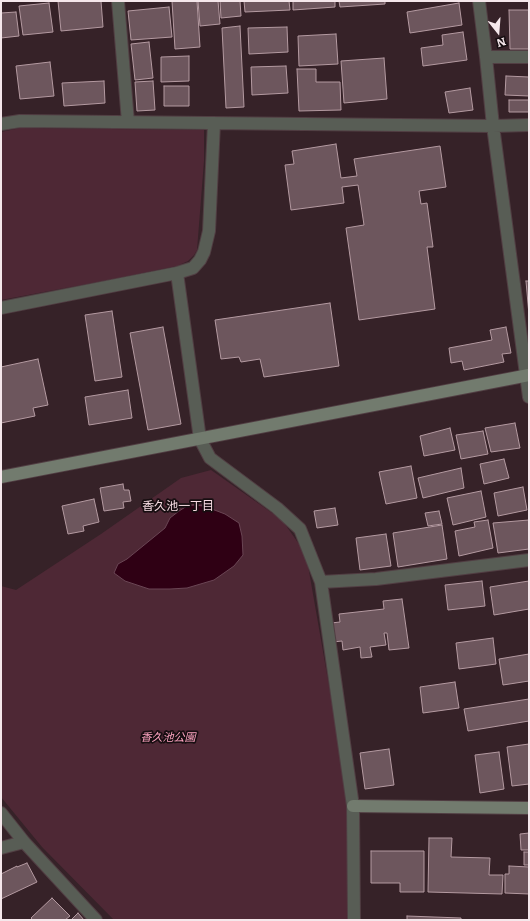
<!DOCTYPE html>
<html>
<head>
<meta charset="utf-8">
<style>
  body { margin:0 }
  #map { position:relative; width:530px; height:921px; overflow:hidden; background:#362228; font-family:Literata,serif }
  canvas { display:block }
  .frame { position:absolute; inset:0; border:2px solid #f5e7eb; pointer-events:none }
  .north { position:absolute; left:478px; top:12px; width:40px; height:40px; -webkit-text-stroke:3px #170e11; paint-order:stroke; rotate:163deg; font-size:11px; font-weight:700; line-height:16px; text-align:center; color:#f5e7eb }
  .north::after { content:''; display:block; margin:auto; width:14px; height:18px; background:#f5e7eb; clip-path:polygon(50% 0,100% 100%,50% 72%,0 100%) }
</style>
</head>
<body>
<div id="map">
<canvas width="530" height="921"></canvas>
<div class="frame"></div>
<div class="north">N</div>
</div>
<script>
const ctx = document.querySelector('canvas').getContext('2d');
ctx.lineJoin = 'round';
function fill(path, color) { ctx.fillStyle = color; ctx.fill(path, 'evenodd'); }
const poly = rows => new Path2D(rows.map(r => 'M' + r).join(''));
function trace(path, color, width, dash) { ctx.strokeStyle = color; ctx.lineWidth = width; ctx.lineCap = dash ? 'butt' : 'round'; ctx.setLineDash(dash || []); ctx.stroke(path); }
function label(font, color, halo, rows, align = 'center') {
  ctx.font = font + ' Literata,"Noto Sans JP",serif'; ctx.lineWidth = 3.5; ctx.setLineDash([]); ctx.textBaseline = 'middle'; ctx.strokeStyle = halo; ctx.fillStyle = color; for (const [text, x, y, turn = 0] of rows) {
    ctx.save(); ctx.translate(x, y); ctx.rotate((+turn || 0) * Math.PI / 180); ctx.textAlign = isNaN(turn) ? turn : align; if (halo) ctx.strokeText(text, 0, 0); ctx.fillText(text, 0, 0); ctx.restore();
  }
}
fill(poly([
  [20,128,204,130,204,161,197,250,194,255,188,261,177,266,103,281,1,300,1,132],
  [211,470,282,520,306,554,347,789,349,920,114,920,42,847,1,797,1,586,16,590,101,534,181,478]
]), '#4e2835');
const water = poly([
  [193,505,204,506,225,514,239,523,242,536,243,555,234,566,214,580,187,588,170,589,149,589,125,581,114,573,118,564,127,559,165,528,170,518,179,511,187,506,193,505]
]);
fill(water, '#2f0014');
trace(water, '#6a4554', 1);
const building = poly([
  [58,1,101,1,103,27,61,31,58,1],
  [172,1,197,1,200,47,175,49,172,1],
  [198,1,218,1,220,24,200,26,198,1],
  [220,1,240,1,241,16,221,18,220,1],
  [244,1,289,1,290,10,245,12,244,1],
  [293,1,335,1,335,7,293,10,293,1],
  [339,1,385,1,385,4,340,7,339,1],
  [49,3,53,32,23,35,19,6,49,3],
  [459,3,462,25,410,33,407,12,459,3],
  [169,7,172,37,131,40,128,11,169,7],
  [509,10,529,10,529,49,510,49,509,10],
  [16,12,19,36,1,38,1,13,16,12],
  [240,26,244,107,226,108,222,28,240,26],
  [287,27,288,52,249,54,248,28,287,27],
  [463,32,467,60,423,66,421,48,443,45,442,35,463,32],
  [336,34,338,64,299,66,298,36,336,34],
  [149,42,153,78,135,80,131,44,149,42],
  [189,56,189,81,161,82,161,57,189,56],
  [384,58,387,99,344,103,341,61,384,58],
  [50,62,54,96,20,99,16,66,50,62],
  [286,66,288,93,252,95,251,67,286,66],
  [297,69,316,69,316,82,340,82,341,110,299,111,297,69],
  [506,76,529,77,529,96,505,95,506,76],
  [104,81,105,103,64,106,62,83,104,81],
  [153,81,155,110,137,111,135,82,153,81],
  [164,86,189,86,189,106,164,106,164,86],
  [470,88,473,110,449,113,445,92,470,88],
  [509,100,529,100,529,112,509,112,509,100],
  [336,144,341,178,357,176,354,159,440,146,446,187,419,191,421,204,427,203,433,247,427,247,435,309,359,320,346,228,364,225,358,185,342,187,344,203,291,210,285,165,294,164,292,151,336,144],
  [526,281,529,281,529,315,526,281],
  [330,303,339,366,264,377,260,359,241,362,239,357,221,359,215,320,330,303],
  [112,311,122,377,95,381,85,315,112,311],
  [163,327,181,424,148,430,130,333,163,327],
  [506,327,511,353,502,354,504,362,464,370,462,361,451,363,449,348,492,340,490,330,506,327],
  [38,359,48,405,33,408,35,416,1,423,1,367,38,359],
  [128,390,132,418,89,425,85,397,128,390],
  [515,423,520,448,491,452,485,428,515,423],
  [450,428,455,450,424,456,420,436,450,428],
  [483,431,488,454,461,459,456,435,483,431],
  [504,459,509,478,484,484,480,464,504,459],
  [411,466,417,498,386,504,379,472,411,466],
  [461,468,464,488,423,498,418,478,461,468],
  [123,484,124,490,129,490,131,501,123,502,124,508,104,511,100,488,123,484],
  [523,487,527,510,498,516,494,493,523,487],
  [481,491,486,517,453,525,447,498,481,491],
  [94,499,99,522,83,526,84,531,68,534,62,506,94,499],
  [335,508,338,525,317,528,314,511,335,508],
  [439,511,442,524,428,526,425,513,439,511],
  [488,520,493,548,459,556,455,531,475,527,474,522,488,520],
  [529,520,529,549,498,553,493,523,529,520],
  [442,525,447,559,398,567,393,533,442,525],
  [386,534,391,566,360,570,356,538,386,534],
  [482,581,485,606,448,610,445,585,482,581],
  [529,581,529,609,494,615,490,587,529,581],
  [402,599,409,648,389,650,387,633,384,633,386,645,370,647,372,657,361,658,360,647,343,650,342,641,333,642,331,623,340,622,339,614,384,609,383,601,402,599],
  [493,638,496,664,459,669,456,643,493,638],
  [529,654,529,681,503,685,499,659,529,654],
  [455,682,459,708,423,713,420,687,455,682],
  [529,699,529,721,468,731,464,709,529,699],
  [529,744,529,784,512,786,507,747,529,744],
  [389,749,394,785,365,789,360,753,389,749],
  [499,752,504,789,480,793,475,755,499,752],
  [529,833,529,850,521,850,520,834,529,833],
  [429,838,452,838,451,857,490,858,489,875,503,875,502,894,428,892,429,838],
  [371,851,424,851,424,892,400,892,400,883,371,883,371,851],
  [524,852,529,852,529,865,524,865,524,852],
  [27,863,37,882,1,899,1,874,17,866,17,867,27,863],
  [509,866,529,867,529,894,505,893,505,874,509,874,509,866],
  [52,898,70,916,65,920,33,920,31,918,52,898],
  [78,913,84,920,71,920,78,913],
  [407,916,461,918,461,920,407,920,407,916]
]);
fill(building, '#6d565d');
trace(building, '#b49aa1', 1);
const street = poly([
  [118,1,128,122],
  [479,1,486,57,493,126,529,397],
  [486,57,529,57],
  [1,124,20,121,493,126,529,125],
  [177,273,193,268,200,260,204,252,209,231,214,123],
  [1,308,177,273,200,439,210,458,277,508,300,529,321,582,353,806,354,920],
  [321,582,376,579,529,560],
  [1,813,24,842,96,920],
  [1,848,24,842]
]);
const secondary = poly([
  [1,477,529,375],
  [353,806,529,808]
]);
trace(street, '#513e43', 14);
trace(secondary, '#513e43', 14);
trace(street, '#585d55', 12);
trace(secondary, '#727b6e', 12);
label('italic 11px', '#fda3c0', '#170e11', [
  ["香久池公園",168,738]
]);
label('12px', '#f6dbe2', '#170e11', [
  ["香久池一丁目",178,506]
]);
</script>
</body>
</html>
